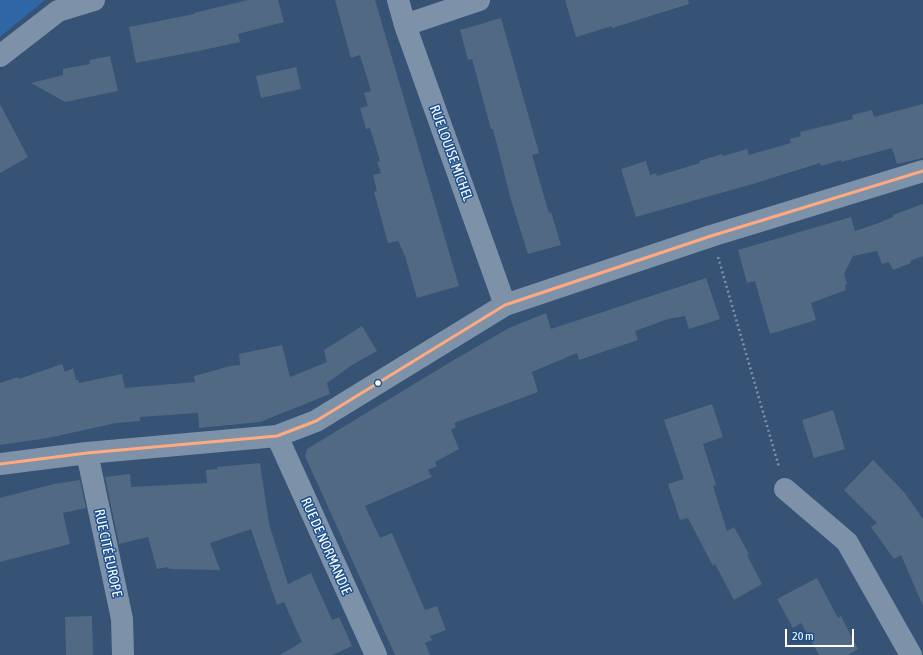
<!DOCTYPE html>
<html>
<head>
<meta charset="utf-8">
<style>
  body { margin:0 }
  #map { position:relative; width:923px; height:655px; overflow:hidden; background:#365274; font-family:"Asap Condensed",sans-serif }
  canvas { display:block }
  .scale { position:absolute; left:785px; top:629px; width:69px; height:18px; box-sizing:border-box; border:2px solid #fff; border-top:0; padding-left:5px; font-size:12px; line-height:14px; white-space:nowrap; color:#fff; -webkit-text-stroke:3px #1b4f8f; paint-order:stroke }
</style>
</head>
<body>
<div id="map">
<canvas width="923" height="655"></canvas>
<div class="scale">20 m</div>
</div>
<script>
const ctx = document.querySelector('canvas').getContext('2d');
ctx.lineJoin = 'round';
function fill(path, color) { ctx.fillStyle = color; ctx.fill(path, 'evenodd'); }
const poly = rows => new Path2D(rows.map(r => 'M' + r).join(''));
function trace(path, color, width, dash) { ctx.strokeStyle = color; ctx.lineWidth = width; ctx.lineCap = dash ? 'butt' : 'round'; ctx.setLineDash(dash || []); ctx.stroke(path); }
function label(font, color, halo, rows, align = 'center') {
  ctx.font = font + ' "Asap Condensed",sans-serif'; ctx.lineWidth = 3; ctx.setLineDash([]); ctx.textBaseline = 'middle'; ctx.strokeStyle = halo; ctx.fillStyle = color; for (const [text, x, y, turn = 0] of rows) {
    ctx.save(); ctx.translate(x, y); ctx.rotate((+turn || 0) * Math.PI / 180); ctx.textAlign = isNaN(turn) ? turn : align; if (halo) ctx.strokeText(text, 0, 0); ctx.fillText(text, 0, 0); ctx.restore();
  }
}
fill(poly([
  [0,0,45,0,0,37]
]), '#2f66a5');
fill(poly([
  [248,0,278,0,284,22,238,34,240,42,203,50,136,63,129,27,194,14,194,13],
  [335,0,375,0,459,286,417,298,405,256,398,241,388,243,374,192,377,191,373,175,381,173,377,162,380,161,370,128,366,129,360,108,368,106,364,93,371,91,360,55,351,58],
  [565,0,688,0,689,4,612,28,612,26,576,37],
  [501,18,539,153,532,155,549,213,551,212,561,245,528,254,511,200,493,129,491,129,472,59,468,60,460,30],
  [110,56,118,91,65,102,31,83,63,75,63,69,90,64,90,60],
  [296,67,301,89,261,98,256,76],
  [0,104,28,157,0,173],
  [923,104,923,158,897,164,892,148,841,162,841,160,821,166,820,163,756,183,636,217,621,169,646,161,650,175,656,173,657,176,700,163,699,161,722,154,723,156,747,149,749,155,791,143,790,139,801,136,800,132,853,119,852,115,872,110,874,117],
  [923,204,923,256,910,261,911,263,893,270,889,262,882,264,877,251,853,256,844,274,847,284,845,285,846,290,811,303,816,320,770,334,755,281,747,283,738,250,851,217,855,231,876,224,893,217,893,215],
  [706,278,720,319,689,329,685,316,668,319,635,331,638,340,579,360,577,353,532,372,538,392,454,423,456,427,451,430,459,449,435,462,437,466,428,470,432,477,365,506,380,538,392,533,425,610,437,606,446,630,430,636,432,640,425,643,430,655,395,655,305,456,307,449,447,364,509,328,546,313,551,329],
  [362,326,377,351,352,365,327,383,330,394,260,422,199,428,198,413,140,417,140,421,116,423,48,438,0,445,0,383,18,377,19,379,62,364,65,372,73,368,76,380,78,380,79,383,122,374,125,388,195,382,194,376,231,366,240,365,239,354,282,345,290,377,327,362,324,350],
  [712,404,723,437,703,444,716,485,713,486,727,531,734,527,749,554,747,555,762,584,734,600,715,564,713,566,688,518,680,520,668,484,684,479,664,420],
  [833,410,845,449,814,458,802,420],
  [873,460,904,492,923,519,923,606,901,555,894,559,871,527,877,523,844,490],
  [260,463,269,524,288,584,311,573,332,620,339,617,352,646,332,655,280,655,302,642,284,602,277,605,251,529,210,543,220,570,169,569,168,567,157,569,148,537,119,544,105,477,130,474,131,487,207,483,206,470,218,469,217,467],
  [80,480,86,508,63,513,70,544,0,562,0,498,54,484],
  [817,578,838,618,841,616,858,649,848,655,819,655,801,623,793,628,777,599],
  [92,616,93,655,66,655,65,617]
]), '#526984');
trace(poly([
  [718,257,779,467]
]), '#7d92a8', 2.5, [2, 3]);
trace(poly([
  [398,0,405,25,505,305],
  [405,25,479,0],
  [0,56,58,11,94,0],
  [277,436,376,655],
  [87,453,122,619,123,655],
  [0,464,87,453,277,436,316,421,505,305,711,236,923,171],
  [785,489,847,542,911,655]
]), '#7d92a8', 22);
trace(poly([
  [0,464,87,453,277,436,316,421,505,305,711,236,923,171]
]), '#ffa980', 3);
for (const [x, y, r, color] of [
  [378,383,3.5,"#fff"]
]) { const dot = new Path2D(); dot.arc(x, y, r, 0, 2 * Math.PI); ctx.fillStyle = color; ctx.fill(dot); trace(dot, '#1b4f8f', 1.5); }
label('14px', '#fff', '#1b4f8f', [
  ["RUE LOUISE MICHEL",451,153,70],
  ["RUE DE NORMANDIE",326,546,66],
  ["RUE CITÉ EUROPE",108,553,78]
]);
</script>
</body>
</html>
